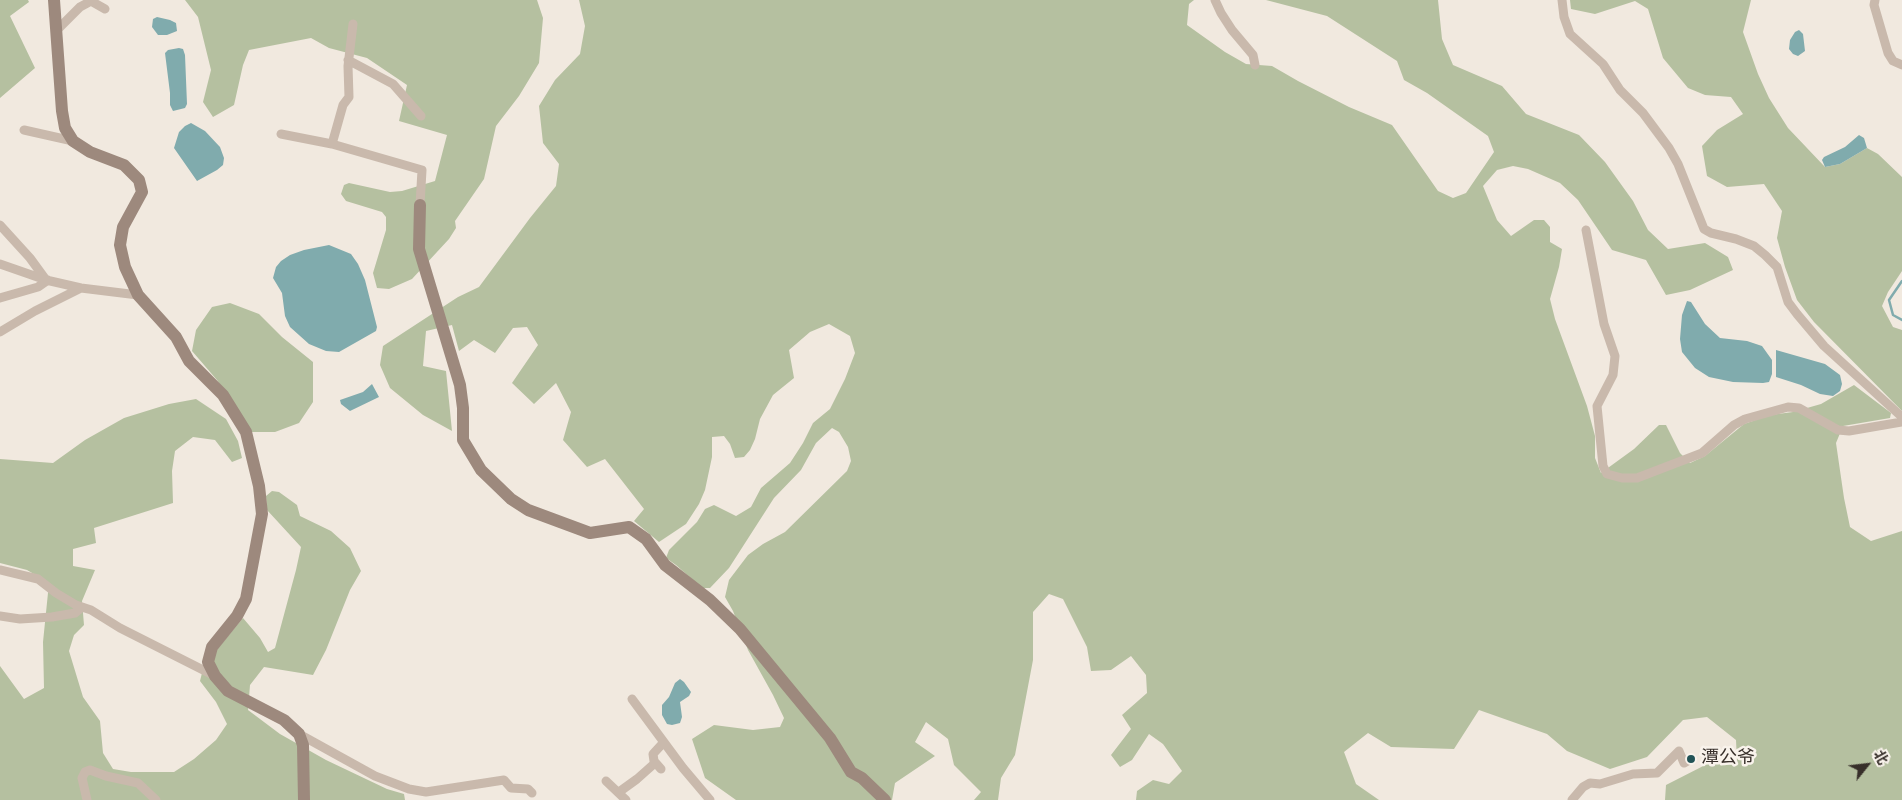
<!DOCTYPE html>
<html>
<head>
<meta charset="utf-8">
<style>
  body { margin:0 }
  #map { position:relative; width:1902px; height:800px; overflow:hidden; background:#f1e9df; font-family:"Nunito Sans","Noto Sans SC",sans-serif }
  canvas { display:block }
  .north { position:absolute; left:1842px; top:740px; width:50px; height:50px; -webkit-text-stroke:4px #f9f3ec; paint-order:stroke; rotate:61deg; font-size:14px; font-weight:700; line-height:20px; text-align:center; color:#372f2a }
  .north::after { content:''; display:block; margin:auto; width:18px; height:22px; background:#372f2a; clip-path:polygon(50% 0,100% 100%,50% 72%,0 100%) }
</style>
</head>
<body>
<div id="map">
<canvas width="1902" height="800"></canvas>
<div class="north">北</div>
</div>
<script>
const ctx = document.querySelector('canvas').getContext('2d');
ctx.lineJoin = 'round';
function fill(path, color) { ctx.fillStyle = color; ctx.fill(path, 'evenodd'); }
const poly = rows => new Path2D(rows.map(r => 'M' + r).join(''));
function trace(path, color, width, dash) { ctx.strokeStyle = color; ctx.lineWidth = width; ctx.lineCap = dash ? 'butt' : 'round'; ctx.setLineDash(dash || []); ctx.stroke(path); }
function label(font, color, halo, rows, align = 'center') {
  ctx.font = font + ' "Nunito Sans","Noto Sans SC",sans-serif'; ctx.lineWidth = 5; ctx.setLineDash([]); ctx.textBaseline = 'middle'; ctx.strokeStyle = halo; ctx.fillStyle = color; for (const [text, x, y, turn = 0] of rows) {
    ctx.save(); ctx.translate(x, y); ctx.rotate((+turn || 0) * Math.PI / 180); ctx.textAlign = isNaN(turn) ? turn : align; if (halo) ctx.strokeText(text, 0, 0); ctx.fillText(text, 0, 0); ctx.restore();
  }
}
fill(poly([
  [0,0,28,0,29,2,10,16,35,68,0,98],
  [185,0,537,0,543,18,539,63,519,96,496,126,484,179,455,221,456,228,449,239,412,279,389,289,377,288,373,273,386,230,386,217,382,212,346,201,341,194,344,185,349,183,390,192,402,191,435,181,447,135,399,121,407,85,367,58,329,48,311,38,249,50,243,65,234,105,213,117,203,102,211,70,198,17],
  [579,0,1194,0,1189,4,1187,25,1225,52,1246,64,1272,66,1298,81,1349,107,1392,125,1438,191,1453,198,1466,193,1494,152,1488,136,1427,93,1404,80,1397,61,1327,16,1266,0,1438,0,1442,39,1453,65,1502,86,1526,114,1579,135,1605,162,1633,201,1648,230,1668,249,1705,243,1728,257,1733,270,1690,290,1666,295,1646,260,1612,250,1578,200,1560,183,1528,169,1513,166,1497,170,1483,186,1497,220,1511,236,1534,220,1544,220,1550,227,1550,242,1562,249,1559,267,1550,299,1555,319,1587,406,1595,436,1595,458,1601,473,1634,449,1659,425,1666,425,1680,453,1690,463,1705,456,1744,424,1770,415,1793,412,1821,404,1854,385,1891,413,1890,418,1843,426,1836,443,1844,498,1850,527,1871,541,1902,531,1902,800,1665,800,1666,785,1715,760,1737,761,1736,740,1707,717,1683,720,1647,757,1610,769,1567,751,1547,734,1479,710,1454,749,1391,747,1368,733,1344,752,1356,784,1379,800,1136,800,1137,791,1153,780,1169,784,1182,771,1163,744,1149,734,1132,760,1120,767,1111,755,1131,729,1122,715,1147,693,1146,675,1131,656,1111,670,1091,671,1087,647,1063,599,1049,594,1033,612,1033,660,1015,755,1001,778,998,800,974,800,981,792,954,765,948,739,926,722,915,742,935,756,895,783,892,800,736,800,705,778,692,739,714,725,753,730,780,727,784,718,773,695,748,650,733,611,725,597,729,580,748,555,763,544,785,532,847,471,851,461,848,447,839,432,832,428,816,443,801,470,774,498,729,568,710,588,702,588,676,565,666,558,669,550,697,522,705,509,714,505,736,516,751,507,761,488,790,463,803,443,813,423,830,409,845,379,855,353,850,336,829,324,810,332,789,350,794,378,773,395,760,419,755,439,750,450,744,457,735,458,730,444,724,436,712,437,712,457,705,490,699,504,686,524,659,542,634,521,644,509,605,459,587,467,563,440,571,412,556,383,534,404,512,383,538,345,527,327,513,328,495,353,474,340,459,351,452,325,426,331,423,366,446,371,452,431,423,415,390,388,380,365,383,346,458,297,479,287,530,218,556,186,559,164,543,143,539,106,555,80,580,54,585,26],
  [1570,0,1751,0,1743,32,1758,74,1769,98,1788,128,1825,167,1840,164,1867,148,1878,154,1902,177,1902,271,1888,292,1882,306,1893,327,1902,330,1902,411,1814,322,1797,300,1785,267,1777,238,1782,211,1764,184,1727,187,1707,176,1702,146,1717,130,1743,114,1731,97,1705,95,1688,88,1663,58,1648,9,1635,1,1595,14,1571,9],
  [230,303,259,314,282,337,313,362,313,402,299,423,275,432,252,432,217,380,192,351,196,330,212,307],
  [196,399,226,419,238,441,242,458,232,462,215,440,193,437,175,451,172,471,173,503,94,528,96,543,73,549,73,566,95,570,82,601,84,625,74,635,69,651,83,697,100,721,103,753,113,769,131,772,174,772,194,759,216,740,227,724,216,702,200,681,204,665,243,618,260,638,268,652,275,648,296,570,301,547,267,510,266,496,272,491,279,492,297,505,300,516,331,531,350,548,361,571,350,590,326,650,313,675,264,667,250,685,248,710,280,734,326,760,387,789,404,794,405,800,0,800,0,666,24,699,44,688,43,642,49,583,27,570,0,563,0,459,53,463,85,440,124,418,169,404]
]), '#b5c0a0');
fill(poly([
  [157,17,170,20,176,23,177,31,167,35,158,35,152,27,153,19],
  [1799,30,1803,34,1805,51,1798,56,1793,54,1789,49,1790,40,1795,32],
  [179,48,183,49,185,55,187,104,185,108,173,111,170,105,170,93,165,53,168,50],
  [191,123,205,131,220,147,224,158,223,165,217,170,197,181,174,148,179,132,185,126],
  [1859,135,1864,138,1867,148,1840,164,1825,167,1822,160,1824,157,1845,147],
  [329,245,351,254,358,264,365,280,377,327,376,331,339,352,326,351,309,344,290,327,285,316,282,293,273,278,276,267,281,261,290,255,304,250],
  [1687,301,1691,302,1705,324,1720,338,1747,341,1762,346,1772,360,1772,374,1769,382,1763,383,1733,382,1709,377,1695,368,1682,352,1680,339,1682,315],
  [1776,350,1825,364,1840,375,1842,384,1840,391,1833,396,1820,394,1801,385,1776,377],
  [372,384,379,397,350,411,341,404,340,400,363,392],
  [680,679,684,682,691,692,689,696,680,702,682,717,680,723,672,725,667,724,662,715,662,705,669,697,675,683]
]), '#80abad');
trace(poly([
  [1902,281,1889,300,1893,315,1902,320]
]), '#80abad', 2.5);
trace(poly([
  [1215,0,1221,13,1232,30,1253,55,1255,65],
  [1562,0,1564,17,1570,34,1603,64,1620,90,1643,113,1669,148,1678,164,1704,229,1711,233,1736,239,1754,246,1765,255,1777,267,1788,302,1797,314,1824,346,1902,417],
  [1875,0,1874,5,1888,53,1893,61,1902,65],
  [57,30,80,7,91,1,105,9],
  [348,60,393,84,421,116],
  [24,130,73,141],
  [281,134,332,144,422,170,420,205],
  [332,144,343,105,349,97,348,66,353,24],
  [0,225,30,258,46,280,81,288,138,295],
  [1586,230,1604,324,1615,356,1613,375,1597,406,1603,466,1607,474,1622,478,1637,478,1702,453,1734,425,1745,419,1788,407,1799,408,1838,430,1849,431,1902,422],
  [0,264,46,280],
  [0,298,38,287,48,280],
  [0,332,35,311,81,288],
  [0,570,38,579,56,593,76,605,91,610,120,628,215,676],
  [0,616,20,619,52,617,75,613,82,607],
  [632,699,683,768,710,800],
  [299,734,375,776,409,789,426,792,504,780,511,788,528,789,532,793],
  [661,769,654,761,653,754,664,742],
  [606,781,626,800],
  [619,792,637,779,655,763],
  [87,800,82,778,85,772,90,770,106,776,138,783,156,800],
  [1572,800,1583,787,1590,783,1600,784,1633,774,1657,773,1679,751,1684,763,1691,759]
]), '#c9b9ac', 9);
trace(poly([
  [54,0,62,111,65,128,73,141,90,152,124,165,139,180,142,192,123,227,120,245,125,267,138,295,176,337,189,361,223,395,246,432,259,486,262,514,246,599,237,616,212,647,208,662,215,676,228,691,284,720,299,734,303,745,304,800],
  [420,205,419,249,460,385,463,408,463,440,481,470,511,499,528,510,590,533,629,527,646,539,665,565,710,600,740,629,830,738,851,772,862,778,885,800]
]), '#9d897d', 12);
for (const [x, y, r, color] of [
  [1691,759,5,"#225356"]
]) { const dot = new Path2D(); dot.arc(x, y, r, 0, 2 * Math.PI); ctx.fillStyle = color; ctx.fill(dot); trace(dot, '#f9f3ec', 2); }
label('18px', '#372f2a', '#f9f3ec', [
  ["潭公爷",1701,759]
], 'left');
</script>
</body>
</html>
